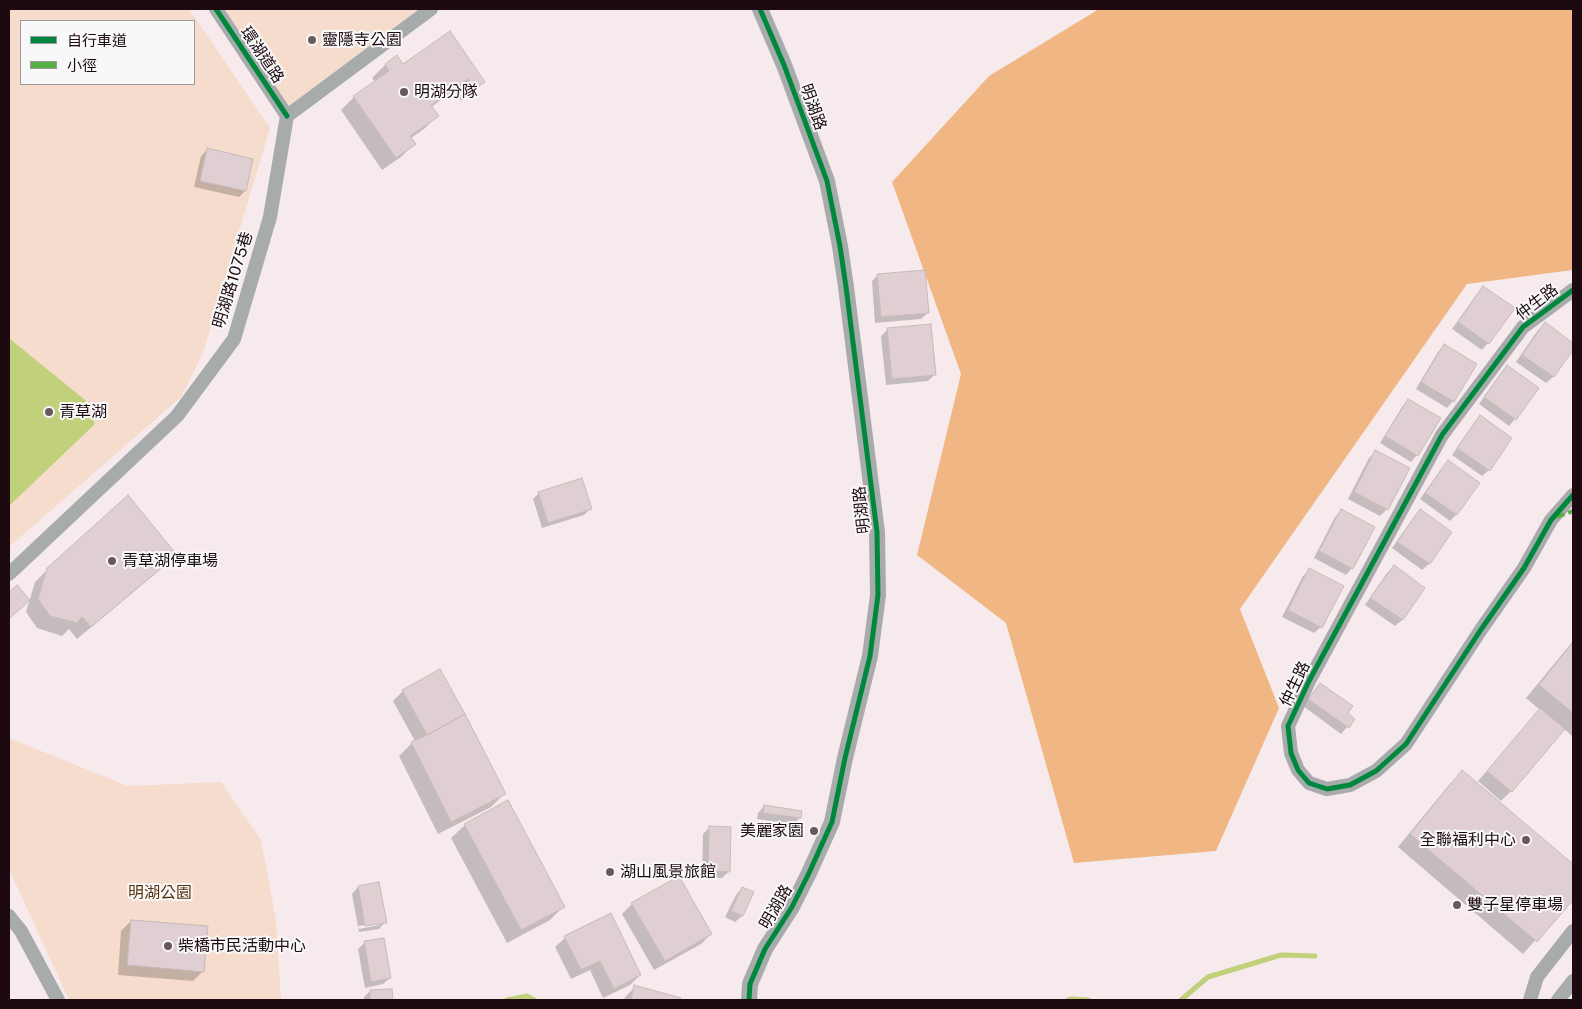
<!DOCTYPE html>
<html>
<head>
<meta charset="utf-8">
<style>
  body { margin:0 }
  #map { position:relative; width:1582px; height:1009px; overflow:hidden; background:#f6eaed; font-family:"Public Sans","Noto Sans TC",sans-serif }
  canvas { display:block }
  .frame { position:absolute; inset:0; border:10px solid #1d0a10; pointer-events:none }
  .legend { position:absolute; left:20px; top:20px; width:175px; height:65px; box-sizing:border-box; background:#f8f8f8; border:1px solid #a0999b; margin:0; padding:6px 9px; list-style:none; font-size:15px; color:#1d0a10 }
  .legend li { display:flex; align-items:center; gap:10px; height:25px }
  .legend b { width:25px; border:1px solid #a0999b }
</style>
</head>
<body>
<div id="map">
<canvas width="1582" height="1009"></canvas>
<div class="frame"></div>
<ul class="legend">
<li><b style="height:6px;background:#00873e"></b>自行車道</li>
<li><b style="height:6px;background:#55b044"></b>小徑</li>
</ul>
</div>
<script>
const ctx = document.querySelector('canvas').getContext('2d');
ctx.lineJoin = 'round';
function fill(path, color) { ctx.fillStyle = color; ctx.fill(path, 'evenodd'); }
const poly = rows => new Path2D(rows.map(r => 'M' + r).join(''));
function trace(path, color, width, dash) { ctx.strokeStyle = color; ctx.lineWidth = width; ctx.lineCap = dash ? 'butt' : 'round'; ctx.setLineDash(dash || []); ctx.stroke(path); }
function label(font, color, halo, rows, align = 'center') {
  ctx.font = font + ' "Public Sans","Noto Sans TC",sans-serif'; ctx.lineWidth = 4; ctx.setLineDash([]); ctx.textBaseline = 'middle'; ctx.strokeStyle = halo; ctx.fillStyle = color; for (const [text, x, y, turn = 0] of rows) {
    ctx.save(); ctx.translate(x, y); ctx.rotate((+turn || 0) * Math.PI / 180); ctx.textAlign = isNaN(turn) ? turn : align; if (halo) ctx.strokeText(text, 0, 0); ctx.fillText(text, 0, 0); ctx.restore();
  }
}
fill(poly([
  [9,9,189,9,270,128,203,353,181,397,9,547],
  [21,21,194,21,194,84,21,84],
  [216,9,431,9,287,116],
  [9,738,128,786,221,782,261,840,276,920,281,1000,69,1000,9,869]
]), '#f6dccc');
fill(poly([
  [1099,9,1573,9,1573,270,1467,284,1240,609,1279,708,1216,851,1074,863,1006,623,917,555,961,374,892,182,989,76]
]), '#f0b784');
fill(poly([
  [9,336,10,339,85,400,95,424,9,506]
]), '#c1d07a');
fill(poly([
  [397,57,403,66,484,81,470,95,461,101,454,91,431,107,437,116,424,129,411,138,414,144,401,157,382,170,341,110,354,97,375,82,372,78,385,65],
  [207,150,245,191,239,197,194,187,201,156],
  [878,275,928,313,921,319,875,323,872,281],
  [1483,287,1488,343,1482,350,1452,329,1477,294],
  [1545,324,1573,344,1573,347,1553,377,1546,383,1516,362,1538,330],
  [888,329,934,375,928,381,886,385,881,336],
  [1444,346,1453,401,1447,408,1416,389,1438,352],
  [1507,367,1537,388,1515,419,1509,426,1479,404,1501,373],
  [1408,400,1417,455,1411,462,1380,443,1402,407],
  [1480,417,1489,470,1482,476,1452,455,1474,423],
  [1376,452,1387,509,1380,516,1348,499,1369,458],
  [1448,462,1456,515,1450,521,1420,499,1442,468],
  [539,493,590,509,584,515,542,528,533,499],
  [1341,511,1352,568,1346,575,1314,558,1335,517],
  [1420,511,1451,532,1429,564,1422,570,1392,548,1414,517],
  [175,555,162,568,77,639,69,629,62,636,37,628,26,612,35,582,48,569],
  [1394,567,1424,588,1402,620,1395,626,1365,605,1387,573],
  [1310,570,1321,627,1314,633,1282,617,1303,576],
  [1573,641,1573,737,1563,728,1511,791,1501,801,1478,781,1540,710,1526,698],
  [1320,685,1346,714,1354,719,1341,734,1303,706],
  [403,691,504,794,491,807,438,834,399,756,412,743,415,741,393,701],
  [1463,772,1573,866,1573,898,1523,954,1398,847,1449,785],
  [764,806,800,818,793,824,757,819,758,813],
  [465,825,564,906,550,920,507,943,451,838],
  [709,828,729,871,722,878,702,877,703,834],
  [358,887,385,922,379,929,359,932,352,894],
  [380,923,380,925,359,929,358,926],
  [742,888,752,893,742,916,735,922,725,917,736,895],
  [632,904,711,934,701,944,654,970,622,914],
  [131,921,203,971,193,981,118,975,121,931],
  [565,938,640,975,630,985,603,998,590,970,571,979,555,947],
  [365,942,390,978,383,984,365,988,358,949],
  [635,987,680,999,679,1000,624,1000,625,997],
  [391,990,392,1000,364,1000,364,997,370,991]
]), '#0003');
trace(poly([
  [507,1000,527,996,534,1000],
  [1068,1000,1072,999,1088,1000],
  [1181,1000,1208,977,1281,955,1315,956]
]), '#c1d07a', 5);
const building = poly([
  [450,31,485,82,475,89,468,79,431,105,439,116,410,136,416,144,396,158,353,96,389,71,385,64,397,55,403,64,450,31],
  [207,148,253,159,246,191,200,181,207,148],
  [925,270,929,313,881,317,877,274,925,270],
  [1483,286,1515,308,1489,344,1458,322,1483,286],
  [1545,322,1573,343,1573,350,1554,377,1522,355,1545,322],
  [931,324,936,375,892,379,887,328,931,324],
  [1444,344,1477,364,1454,402,1421,382,1444,344],
  [1507,365,1539,388,1516,420,1484,397,1507,365],
  [1408,399,1441,418,1418,456,1385,436,1408,399],
  [1480,415,1512,438,1490,471,1457,448,1480,415],
  [1375,450,1410,468,1388,510,1354,492,1375,450],
  [1448,460,1480,483,1457,515,1425,493,1448,460],
  [582,478,592,509,548,523,538,492,582,478],
  [128,495,177,555,91,627,82,617,77,623,50,616,38,599,47,568,128,495],
  [1341,509,1375,527,1353,569,1319,551,1341,509],
  [1420,509,1452,532,1430,564,1397,542,1420,509],
  [1394,565,1425,588,1403,620,1370,598,1394,565],
  [1309,568,1344,586,1322,628,1288,610,1309,568],
  [17,585,30,600,9,619,9,592,17,585],
  [1573,642,1573,713,1539,685,1573,642],
  [440,669,465,714,427,735,402,690,440,669],
  [1320,683,1353,706,1348,713,1355,719,1349,728,1308,699,1320,683],
  [1540,708,1565,729,1512,792,1487,771,1540,708],
  [465,714,506,794,451,822,411,742,427,735,465,714],
  [1462,770,1573,864,1573,900,1537,942,1410,834,1462,770],
  [508,800,565,907,521,930,464,824,508,800],
  [764,805,802,811,801,818,763,813,764,805],
  [709,826,731,827,730,872,708,871,709,826],
  [679,876,712,934,665,961,631,903,679,876],
  [379,882,387,923,365,926,358,886,379,882],
  [742,887,754,892,743,916,731,911,742,887],
  [611,913,641,975,614,989,600,961,581,970,564,936,611,913],
  [131,920,208,926,204,972,127,965,131,920],
  [384,938,391,978,371,982,364,941,384,938],
  [634,985,681,998,681,1000,631,1000,634,985],
  [392,989,393,1000,370,1000,370,990,392,989]
]);
fill(building, '#e0cfd2');
trace(building, '#c9b9ba', 1);
trace(poly([
  [216,9,287,116],
  [1573,290,1523,327,1442,435,1309,681,1288,726,1291,753,1298,770,1309,783,1327,789,1350,785,1376,771,1406,744,1480,631,1524,568,1551,520,1573,495],
  [9,574,177,416,234,339,270,217,287,116,431,9],
  [9,916,21,931,58,1000],
  [1530,1000,1537,977,1573,931],
  [1558,1000,1573,981]
]), '#a8abab', 14);
trace(poly([
  [749,1000,750,984,765,949,792,907,809,873,832,822,845,758,870,656,878,595,877,532,846,287,840,246,827,181,784,65,760,9]
]), '#a8abab', 16);
trace(poly([
  [1557,517,1573,511]
]), '#55b044', 4, [8, 4]);
trace(poly([
  [216,9,287,116],
  [1573,290,1523,327,1442,435,1309,681,1288,726,1291,753,1298,770,1309,783,1327,789,1350,785,1376,771,1406,744,1480,631,1524,568,1551,520,1573,495],
  [749,1000,750,984,765,949,792,907,809,873,832,822,845,758,870,656,878,595,877,532,846,287,840,246,827,181,784,65,760,9]
]), '#00873e', 5);
for (const [x, y, r, color] of [
  [312,40,5,"#69585d"],
  [404,92,5,"#69585d"],
  [49,412,5,"#69585d"],
  [112,561,5,"#69585d"],
  [814,831,5,"#69585d"],
  [1526,840,5,"#69585d"],
  [610,872,5,"#69585d"],
  [1457,905,5,"#69585d"],
  [168,946,5,"#69585d"]
]) { const dot = new Path2D(); dot.arc(x, y, r, 0, 2 * Math.PI); ctx.fillStyle = color; ctx.fill(dot); trace(dot, '#f8f8f8', 2); }
label('16px', '#1d0a10', '#f8f8f8', [
  ["靈隱寺公園",322,40],
  ["明湖分隊",414,92],
  ["青草湖",59,412],
  ["青草湖停車場",122,561],
  ["美麗家園",804,831,"right"],
  ["全聯福利中心",1516,840,"right"],
  ["湖山風景旅館",620,872],
  ["雙子星停車場",1467,905],
  ["柴橋市民活動中心",178,946]
], 'left');
label('16px', '#1d0a10', '#f8f8f8', [
  ["環湖道路",262,55,56],
  ["明湖路",813,107,70],
  ["明湖路1075巷",233,280,-73],
  ["仲生路",1537,302,-37],
  ["明湖路",862,510,-96],
  ["仲生路",1295,684,-64],
  ["明湖路",776,907,-60]
]);
label('16px', '#57320d', '#f8f8f8', [
  ["明湖公園",160,893]
]);
</script>
</body>
</html>
